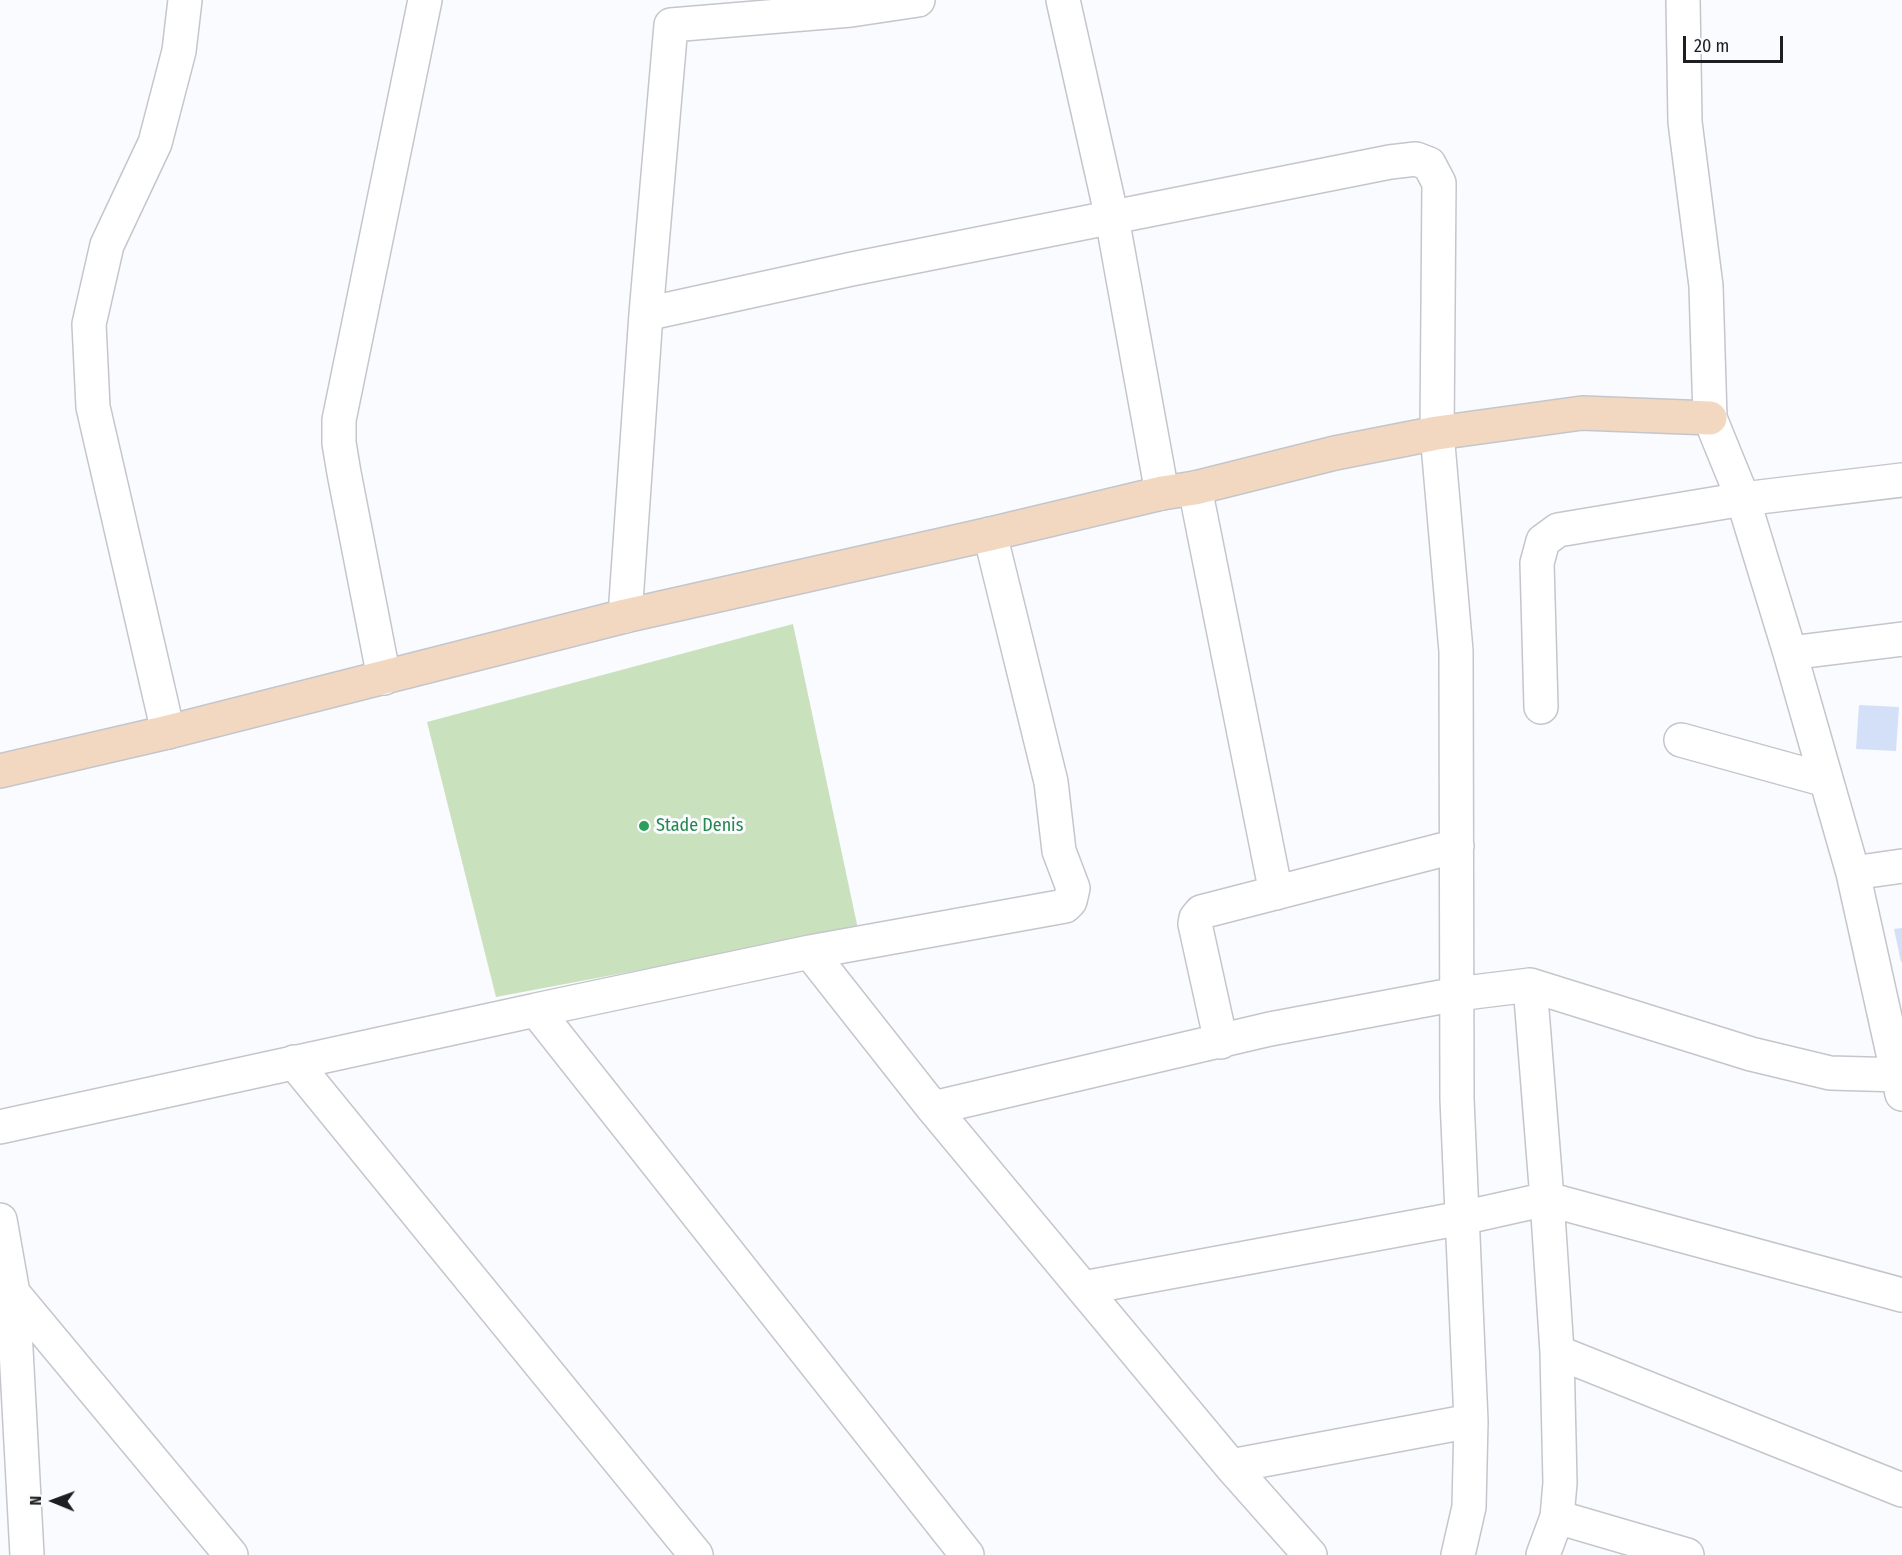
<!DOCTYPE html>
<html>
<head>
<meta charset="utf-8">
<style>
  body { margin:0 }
  #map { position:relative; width:1902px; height:1555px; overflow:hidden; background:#f9fbff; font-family:"Fira Sans Condensed",sans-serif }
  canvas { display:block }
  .north { position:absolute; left:24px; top:1471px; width:60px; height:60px; -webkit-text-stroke:4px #f9fbff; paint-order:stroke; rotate:271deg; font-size:16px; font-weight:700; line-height:24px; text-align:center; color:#1d1e20 }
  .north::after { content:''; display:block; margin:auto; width:21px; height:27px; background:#1d1e20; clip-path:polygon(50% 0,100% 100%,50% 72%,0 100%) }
  .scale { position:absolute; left:1683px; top:36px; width:100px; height:27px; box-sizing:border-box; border:3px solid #1d1e20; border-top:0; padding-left:8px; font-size:18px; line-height:21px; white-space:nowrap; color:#1d1e20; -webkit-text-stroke:4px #f9fbff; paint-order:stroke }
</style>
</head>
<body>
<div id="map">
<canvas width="1902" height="1555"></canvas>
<div class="north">N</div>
<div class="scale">20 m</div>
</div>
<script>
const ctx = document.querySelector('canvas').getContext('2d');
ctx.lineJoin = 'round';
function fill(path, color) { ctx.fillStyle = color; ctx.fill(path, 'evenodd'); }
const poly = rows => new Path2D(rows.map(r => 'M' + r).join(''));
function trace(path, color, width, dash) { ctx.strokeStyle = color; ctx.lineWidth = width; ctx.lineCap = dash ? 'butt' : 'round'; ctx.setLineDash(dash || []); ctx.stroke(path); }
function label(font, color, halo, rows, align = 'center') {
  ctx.font = font + ' "Fira Sans Condensed",sans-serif'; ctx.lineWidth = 6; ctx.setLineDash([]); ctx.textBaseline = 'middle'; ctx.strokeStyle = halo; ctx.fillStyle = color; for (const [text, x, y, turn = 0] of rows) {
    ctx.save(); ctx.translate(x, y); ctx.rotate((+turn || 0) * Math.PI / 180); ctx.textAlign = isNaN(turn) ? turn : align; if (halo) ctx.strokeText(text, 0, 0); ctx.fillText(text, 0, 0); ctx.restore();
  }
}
fill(poly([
  [793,624,858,929,496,997,427,722]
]), '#cae1be');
fill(poly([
  [1859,705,1899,707,1896,751,1856,749],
  [1902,928,1902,962,1901,962,1894,929]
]), '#d4dff8');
const street = poly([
  [1063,0,1112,218,1162,493],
  [1683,0,1685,122,1706,286,1710,418,1743,499,1790,653,1853,873,1902,1094],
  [646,314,852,269,1390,162,1416,159,1429,164,1439,183,1437,433,1456,651,1457,1099,1471,1421,1469,1507,1458,1555],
  [1195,488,1276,893],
  [625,616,646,314,671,25,851,10,918,0],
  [1790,653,1902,639],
  [384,678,344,473,339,443,339,420,425,0],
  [1541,707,1537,563,1543,541,1558,530,1743,499,1902,480],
  [168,732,93,407,89,324,107,245,155,143,179,51,185,0],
  [1681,740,1826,780],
  [1853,873,1902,866],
  [810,952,933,1108,1231,1466,1310,1555],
  [1530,985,1751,1054,1830,1073,1902,1075],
  [1221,1042,1195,924,1196,918,1201,912,1457,846],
  [294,1062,696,1555],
  [933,1108,1270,1029,1457,994,1530,985,1547,1199,1557,1352,1560,1483,1557,1517,1543,1555],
  [0,1127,536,1010],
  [0,1220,13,1293,231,1555],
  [1083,1288,1462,1218,1547,1199,1902,1295],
  [13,1293,27,1555],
  [1557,1352,1902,1490],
  [1231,1466,1471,1421],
  [1557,1517,1687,1555],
  [967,1555,536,1010,810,952,1065,906,1070,901,1073,888,1059,851,1051,782,990,534]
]);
const secondary = poly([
  [0,771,168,732,625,616,990,534,1162,493,1195,488,1335,453,1437,433,1582,413,1710,418]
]);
trace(street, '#c4c6cc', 36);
trace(secondary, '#c4c6cc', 36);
trace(street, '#fff', 33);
trace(secondary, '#f3d8c1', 33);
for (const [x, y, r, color] of [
  [644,826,6,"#2e9e5b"]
]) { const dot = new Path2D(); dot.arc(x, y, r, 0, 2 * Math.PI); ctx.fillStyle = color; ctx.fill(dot); trace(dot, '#f9fbff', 2); }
label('18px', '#27864d', '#f9fbff', [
  ["Stade Denis",656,826]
], 'left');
</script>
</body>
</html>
